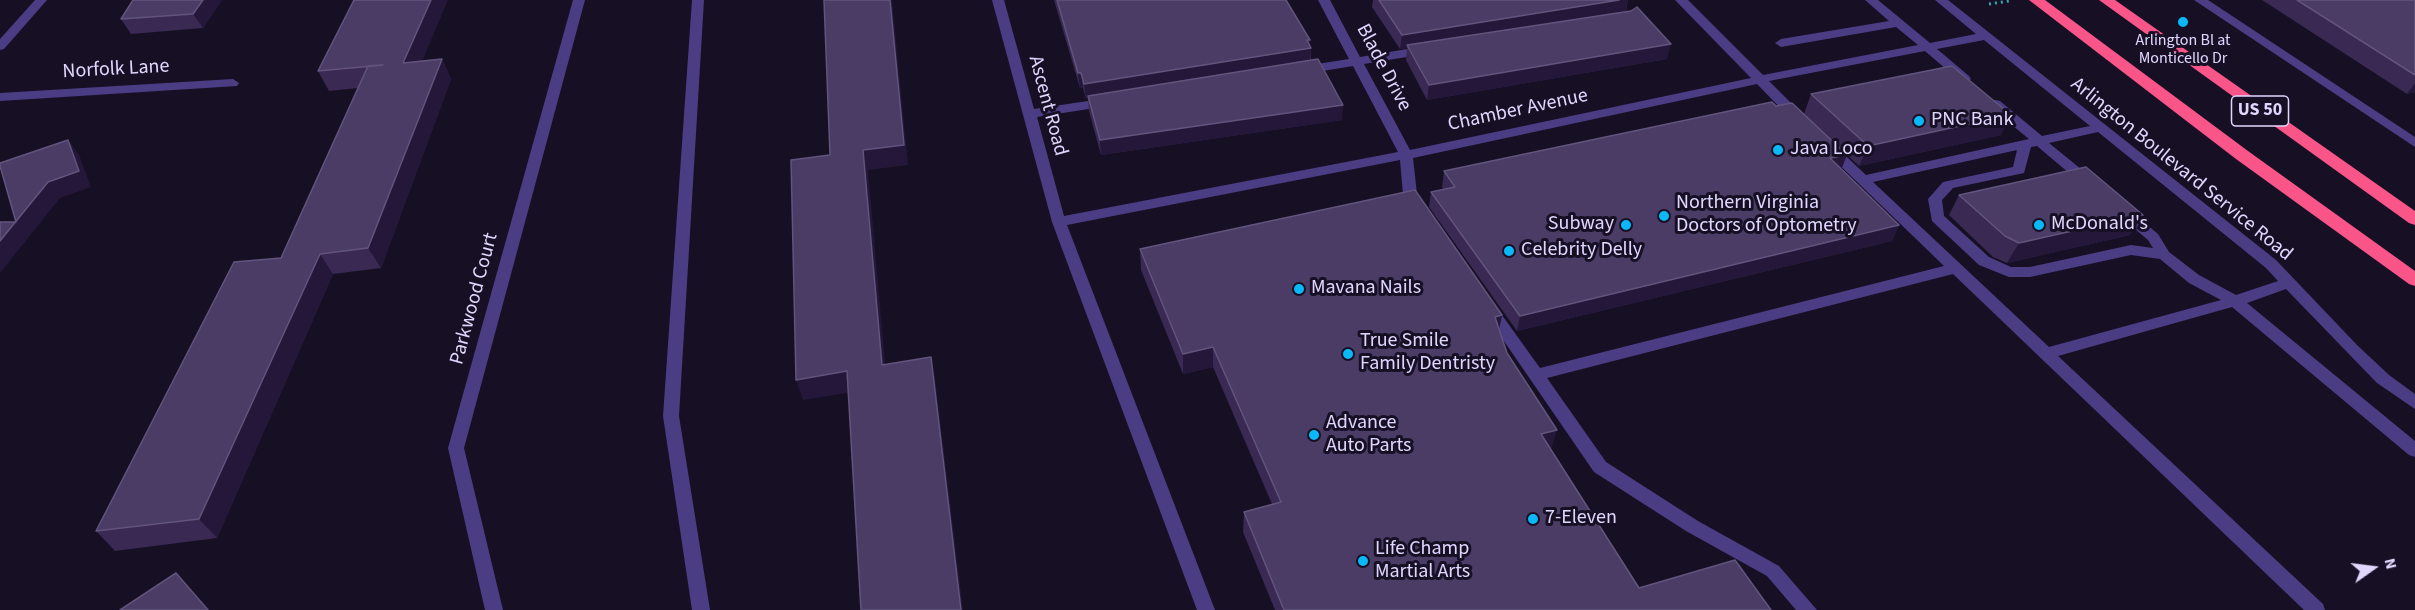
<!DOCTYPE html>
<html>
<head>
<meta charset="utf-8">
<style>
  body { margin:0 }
  #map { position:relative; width:2415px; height:610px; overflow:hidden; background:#171025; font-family:"Source Sans 3",sans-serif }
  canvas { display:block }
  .north { position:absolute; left:2343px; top:538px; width:60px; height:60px; -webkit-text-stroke:4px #171025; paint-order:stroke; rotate:76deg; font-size:16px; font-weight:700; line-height:24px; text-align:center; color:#e1d6fe }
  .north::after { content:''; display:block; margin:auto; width:21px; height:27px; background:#e1d6fe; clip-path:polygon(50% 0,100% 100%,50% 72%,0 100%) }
</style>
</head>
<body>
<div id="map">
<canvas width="2415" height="610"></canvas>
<div class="north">N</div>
</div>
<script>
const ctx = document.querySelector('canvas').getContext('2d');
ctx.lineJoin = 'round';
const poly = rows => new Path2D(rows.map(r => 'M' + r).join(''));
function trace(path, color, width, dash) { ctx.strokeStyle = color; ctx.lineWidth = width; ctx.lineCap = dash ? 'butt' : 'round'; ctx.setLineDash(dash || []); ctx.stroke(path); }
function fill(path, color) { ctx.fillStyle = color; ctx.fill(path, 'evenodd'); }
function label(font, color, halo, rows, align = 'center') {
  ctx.font = font + ' "Source Sans 3",sans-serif'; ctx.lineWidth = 6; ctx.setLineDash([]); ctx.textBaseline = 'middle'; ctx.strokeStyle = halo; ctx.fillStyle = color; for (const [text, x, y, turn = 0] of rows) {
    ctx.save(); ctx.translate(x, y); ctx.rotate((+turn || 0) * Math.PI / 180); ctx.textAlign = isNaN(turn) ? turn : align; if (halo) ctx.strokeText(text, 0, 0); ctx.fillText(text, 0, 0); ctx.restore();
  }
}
trace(poly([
  [1989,4,2009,1]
]), '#34a6b4', 3, [2, 4]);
fill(poly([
  [35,0,47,0,4,49,0,50,0,39,35,0],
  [573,0,585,0,464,448,503,610,485,610,448,448,573,0],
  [692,0,704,0,679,416,710,610,692,610,663,416,692,0],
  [992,0,1004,0,1034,109,1108,98,1114,102,1108,106,1037,117,1064,216,1398,152,1353,66,1304,74,1298,70,1304,66,1349,59,1318,0,1330,0,1360,57,1425,46,1431,50,1425,54,1364,64,1410,150,1751,78,1675,0,1688,0,1763,75,1918,45,1896,27,1781,47,1775,43,1781,39,1889,21,1865,0,1878,0,1930,43,1976,34,1935,0,1948,0,2276,260,2357,345,2389,375,2415,394,2415,409,2377,383,2286,289,2247,303,2415,441,2415,457,2409,455,2232,307,2058,356,2323,604,2325,610,2304,610,1953,274,1547,378,1606,462,1698,521,1779,566,1817,610,1796,610,1767,576,1686,531,1594,472,1484,312,1481,308,1484,304,1494,304,1540,368,1944,266,1822,148,1824,145,1834,145,1866,175,2029,139,1990,107,1989,104,1990,101,1995,100,2000,101,2042,136,2090,126,1984,40,1937,49,1969,76,1971,79,1965,83,1961,82,1925,51,1769,81,1802,114,1803,117,1797,121,1792,120,1757,84,1413,158,1417,194,1426,207,1419,212,1414,210,1403,194,1400,160,1067,225,1215,610,1197,610,1052,222,992,0],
  [2098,132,2266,268,2278,281,2236,295,2199,275,2169,252,2158,234,2126,207,2121,205,2114,210,2116,213,2148,240,2153,248,2131,245,2030,267,2011,267,1989,257,1944,216,1942,200,1953,188,2024,173,2031,147,2037,146,2082,184,2092,184,2094,181,2092,178,2049,143,2098,132],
  [2017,150,2013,167,1943,182,1928,199,1932,221,1979,265,2009,277,2030,277,2131,255,2160,259,2189,283,2221,300,2049,347,1873,182,2017,150],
  [2194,0,2208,0,2415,137,2415,147,2194,0],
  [233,79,239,83,237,86,0,101,0,93,233,79]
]), '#4b3d83');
fill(poly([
  [2029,0,2045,0,2248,151,2415,271,2415,286,2409,284,2236,159,2029,0],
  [2099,0,2115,0,2415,211,2415,225,2409,223,2099,0]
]), '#f95589');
fill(poly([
  [222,0,203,28,131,34,121,19],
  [1054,0,1286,0,1311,48,1311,60,1342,120,1101,155,1089,111,1088,98,1086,99,1083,88,1080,88],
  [1373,0,1628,0,1626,11,1667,59,1427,100,1406,60,1407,48,1400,49,1372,7],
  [2262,0,2415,0,2415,92,2407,94],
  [442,59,451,79,381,268,333,274,217,538,115,551,96,531,281,258,358,88,329,91,318,71],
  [1811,94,2001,135,1859,166,1847,155,1841,169,1899,225,1892,241,1517,331,1429,207,1431,192,1443,189,1442,187,1444,171,1776,106,1804,114],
  [1959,195,2130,235,2007,263,1993,257,1949,215],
  [1140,249,1499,329,1507,353,1551,450,1639,588,1771,610,1275,610,1243,532,1244,512,1272,504,1213,367,1183,374,1141,270]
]), '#392953');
fill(poly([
  [203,0,222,0,203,28,193,14],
  [431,0,448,0,413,83,403,63],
  [890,0,892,0,908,165,868,170,887,385,882,365,863,150],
  [1619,0,1628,0,1625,13,1407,45,1407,48,1400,49,1402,35],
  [1307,40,1310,40,1309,48,1311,48,1310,63,1086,99,1084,84],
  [1671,44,1667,59,1427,100,1429,85],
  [442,59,451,79,381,268,368,248],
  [1078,73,1081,73,1083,88,1080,88],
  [2415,83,2415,92,2407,94],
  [1343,105,1342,120,1101,155,1100,140],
  [2011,115,2001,135,1859,166,1868,146],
  [68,140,79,155,91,187,60,198,0,273,0,241,48,182],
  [1847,155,1841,170,1830,158],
  [2143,215,2130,235,2007,263,2019,243],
  [1899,225,1892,241,1517,331,1520,316],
  [320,254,333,274,217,538,199,519],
  [1502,315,1498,336,1495,317],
  [1213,347,1213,367,1183,374,1183,354],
  [931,357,935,378,963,610,961,610],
  [847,371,853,392,803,400,796,380],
  [1557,430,1551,450,1541,434],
  [176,573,194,593,210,610,208,610]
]), '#241739');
const building = poly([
  [133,0,203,0,193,14,121,19,133,0],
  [354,0,431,0,403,63,442,59,368,248,320,254,199,519,96,531,234,262,281,258,368,66,383,65,318,71,354,0],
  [824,0,890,0,904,145,863,150,882,365,931,357,961,610,861,610,847,371,796,380,791,160,830,155,824,0],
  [1057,0,1286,0,1310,40,1307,40,1311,48,1084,84,1081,73,1078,73,1057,0],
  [1379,0,1619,0,1402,35,1379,0],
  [2297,0,2415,0,2415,75,2297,0],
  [1637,7,1671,44,1429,85,1407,45,1631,11,1637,7],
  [1318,59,1343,105,1100,140,1088,96,1318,59],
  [1952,66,2011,115,1868,146,1811,94,1952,66],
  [1772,102,1776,106,1792,103,1847,155,1830,158,1899,225,1520,316,1431,192,1455,187,1444,171,1772,102],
  [68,140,79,171,48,182,0,241,0,222,16,222,0,166,0,163,68,140],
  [2086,167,2143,215,2019,243,2005,236,1959,195,2086,167],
  [1415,190,1502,315,1495,317,1507,353,1557,430,1541,434,1639,588,1735,560,1771,610,1284,610,1244,512,1281,502,1213,347,1183,354,1140,249,1415,190],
  [176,573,208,610,120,610,176,573]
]);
fill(building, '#4b3c65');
trace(building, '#62547d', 1.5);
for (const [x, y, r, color] of [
  [2183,22,6,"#09b8f7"],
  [1919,121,6,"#09b8f7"],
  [1778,150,6,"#09b8f7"],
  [1664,216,6,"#09b8f7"],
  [1626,225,6,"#09b8f7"],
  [2039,225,6,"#09b8f7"],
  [1509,251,6,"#09b8f7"],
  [1299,289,6,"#09b8f7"],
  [1348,354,6,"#09b8f7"],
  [1314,435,6,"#09b8f7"],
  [1533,519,6,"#09b8f7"],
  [1363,561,6,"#09b8f7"]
]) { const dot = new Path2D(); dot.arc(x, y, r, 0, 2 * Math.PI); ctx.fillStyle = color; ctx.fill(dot); trace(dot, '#171025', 2); }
label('16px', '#e1d6fe', '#171025', [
  ["Arlington Bl at",2183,41],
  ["Monticello Dr",2183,59]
]);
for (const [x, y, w] of [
  [2260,111,57]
]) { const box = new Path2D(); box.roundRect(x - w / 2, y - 15, w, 30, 4.5); ctx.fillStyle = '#171025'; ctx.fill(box); trace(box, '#e1d6fe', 1.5); }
label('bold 18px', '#e1d6fe', null, [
  ["US 50",2260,111]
]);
label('20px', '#e1d6fe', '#171025', [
  ["Blade Drive",1383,68,62],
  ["Norfolk Lane",116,70,-3],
  ["Ascent Road",1047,106,75],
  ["Chamber Avenue",1518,111,-12],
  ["Arlington Boulevard Service Road",2181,170,39],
  ["Parkwood Court",475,299,-75]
]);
label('20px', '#e1d6fe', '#171025', [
  ["PNC Bank",1931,121],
  ["Java Loco",1790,150],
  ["Northern Virginia",1676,204],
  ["Doctors of Optometry",1676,227],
  ["Subway",1614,225,"right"],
  ["McDonald's",2051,225],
  ["Celebrity Delly",1521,251],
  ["Mavana Nails",1311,289],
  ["True Smile",1360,342],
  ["Family Dentristy",1360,365],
  ["Advance",1326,424],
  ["Auto Parts",1326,447],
  ["7-Eleven",1545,519],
  ["Life Champ",1375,550],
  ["Martial Arts",1375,573]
], 'left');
</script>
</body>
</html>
